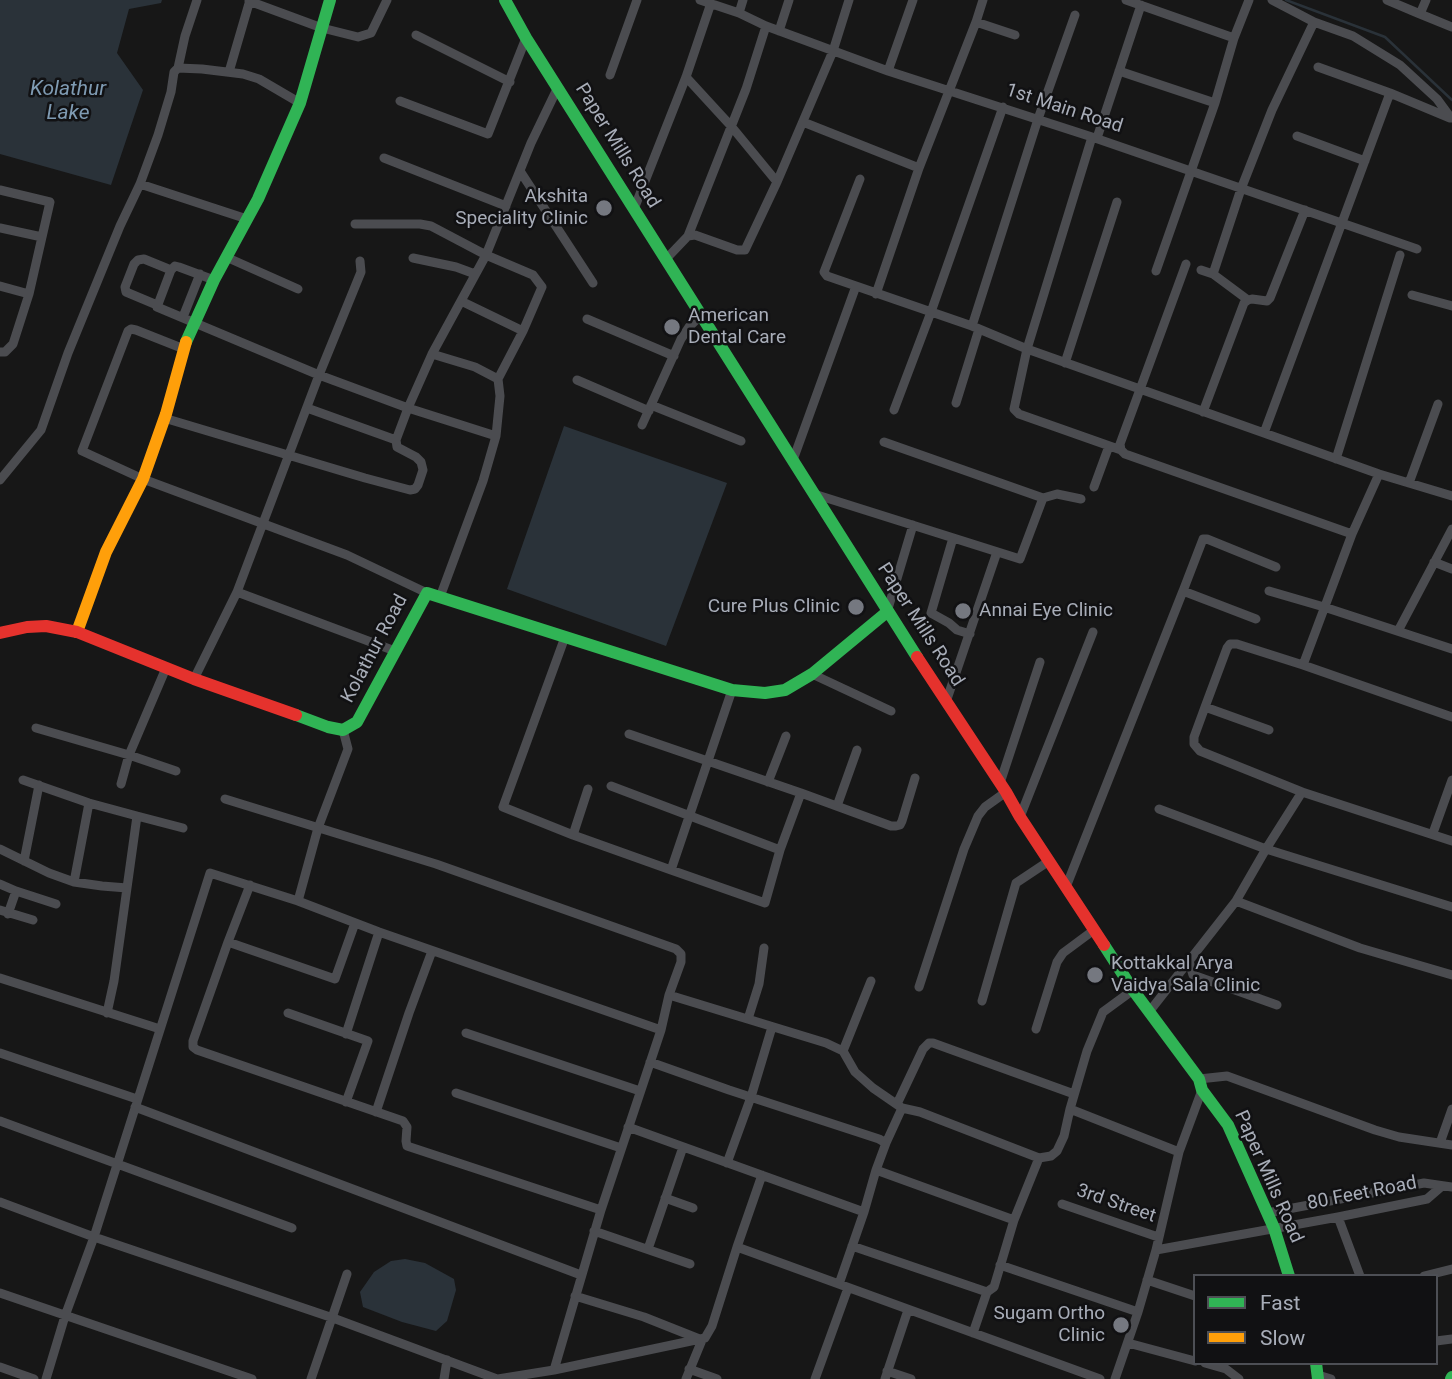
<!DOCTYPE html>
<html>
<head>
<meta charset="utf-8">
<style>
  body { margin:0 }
  #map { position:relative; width:1452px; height:1379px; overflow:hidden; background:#171717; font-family:Roboto,sans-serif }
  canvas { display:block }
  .legend { position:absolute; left:1193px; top:1274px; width:245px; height:91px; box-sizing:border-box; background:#111113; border:2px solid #4d4f55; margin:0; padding:9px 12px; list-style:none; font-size:21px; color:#a8adb8 }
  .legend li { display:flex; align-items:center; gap:14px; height:35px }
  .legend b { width:35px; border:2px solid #4d4f55 }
</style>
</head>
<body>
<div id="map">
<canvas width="1452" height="1379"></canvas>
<ul class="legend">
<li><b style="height:9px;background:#30b455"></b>Fast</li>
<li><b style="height:9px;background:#ff9f0a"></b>Slow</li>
</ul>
</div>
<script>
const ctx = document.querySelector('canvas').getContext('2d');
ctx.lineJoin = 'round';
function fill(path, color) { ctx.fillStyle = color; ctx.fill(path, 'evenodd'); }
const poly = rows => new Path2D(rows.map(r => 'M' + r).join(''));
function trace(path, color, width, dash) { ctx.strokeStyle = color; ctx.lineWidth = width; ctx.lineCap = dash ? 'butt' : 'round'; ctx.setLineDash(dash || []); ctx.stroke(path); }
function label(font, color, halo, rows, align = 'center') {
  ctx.font = font + ' Roboto,sans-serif'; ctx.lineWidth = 5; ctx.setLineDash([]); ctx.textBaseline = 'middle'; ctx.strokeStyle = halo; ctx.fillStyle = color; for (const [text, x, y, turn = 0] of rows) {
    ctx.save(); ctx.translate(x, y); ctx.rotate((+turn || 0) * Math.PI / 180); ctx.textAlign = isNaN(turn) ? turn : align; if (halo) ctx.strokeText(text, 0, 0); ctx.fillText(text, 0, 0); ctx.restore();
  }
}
fill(poly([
  [0,0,162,0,161,3,129,9,117,53,143,90,111,185,0,154],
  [564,426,727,483,666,646,507,589],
  [405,1259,425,1263,454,1279,456,1290,447,1321,436,1331,402,1322,363,1307,360,1292,374,1272,391,1261]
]), '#2a3239');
trace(poly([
  [1286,0,1385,37,1452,100]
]), '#2a3239', 2.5);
trace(poly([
  [700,0,739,13,766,26,888,71,1092,137,1417,249],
  [1126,0,1234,38],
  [1272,0,1314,22,1353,36,1400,65,1437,99,1451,118],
  [1387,0,1420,14],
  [1426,0,1420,14,1452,27],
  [249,1,322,28,358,37,371,33,387,0],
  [739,13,743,0],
  [976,22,1015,35],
  [779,31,789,0],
  [416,35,510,82],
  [1318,67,1390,93,1264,433,1379,474,1452,496],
  [178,68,185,36,197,0],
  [888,71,913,0],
  [1119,71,1215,103],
  [229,72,250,0],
  [610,75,637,0],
  [686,77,731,126,777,182],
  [1390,93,1450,118],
  [400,101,488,134,526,38],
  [803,122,919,168],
  [1297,136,1365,161],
  [1092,137,1027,349,1014,409,1019,414,1121,450],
  [1097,138,1141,5],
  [384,158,506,206],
  [520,171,593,283],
  [140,184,247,219],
  [0,190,50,202,29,294,13,344,5,352,0,352],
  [634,209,686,77,711,3],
  [355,224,420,224,431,226,486,255,533,275,542,287,523,331,461,301],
  [0,228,42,237],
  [688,236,746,89,766,26],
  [226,257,298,289],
  [413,258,456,267,475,274],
  [666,259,688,236,695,235,737,250,745,250,777,182,833,51,849,0],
  [1186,264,1120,444,1121,450,1125,454,1352,534],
  [1201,270,1213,274,1241,189,1272,110,1314,22],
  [1156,271,1215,103,1234,38,1249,0],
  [1213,274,1248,300],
  [214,280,179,267,175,266,171,270,157,307,319,375,361,272,360,261],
  [0,286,29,294],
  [856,286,827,276,824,272,860,179],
  [876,294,919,168,976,22,983,0],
  [1412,295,1452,306],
  [157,305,126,292,125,287,134,264,138,260,144,259,171,270],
  [183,317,200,274],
  [587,319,674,356],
  [972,326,1038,119,1075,15],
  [184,349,136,330,131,329,128,331,82,451,143,479,347,555,427,593],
  [432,354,486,255,531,143,558,87],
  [1065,363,1117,202],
  [498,379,523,331],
  [577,380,649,411],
  [956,403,979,329],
  [651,405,741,441],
  [307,408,396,440],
  [894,410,931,312,1003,107],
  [1203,412,1244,303,1248,300,1252,299,1267,301,1270,298,1305,210],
  [164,418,365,478,410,490,415,489,418,485,423,470,421,462,416,457,397,447,396,440,408,408,496,436],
  [642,425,681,339,689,327,701,315],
  [1336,459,1400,255],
  [793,460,856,286,972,326,1027,349,1264,433],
  [1379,474,1352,534,1303,665,1452,717],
  [0,480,41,430,68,353,120,226,140,184,158,135,171,92,174,72,178,68,202,69,243,74,259,79,300,103],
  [1409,483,1438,404],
  [1094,487,1109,446],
  [814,494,1020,559,1043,498,884,442],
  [1043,498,1057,494,1081,499],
  [953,538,931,613,949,623,957,630,970,634],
  [1434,562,1452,569],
  [1183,591,1203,539,1207,539,1276,567],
  [1269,591,1324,607,1452,649],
  [237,592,395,651],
  [887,612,913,525],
  [1398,631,1452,529],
  [565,637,503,807,573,835,671,870,732,690],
  [812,674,891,711],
  [194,679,237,592,319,375,408,408,432,354,475,367,498,379,500,396,496,436,483,481,440,597],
  [946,702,997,552],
  [1205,707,1269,730],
  [36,728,129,755,176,771],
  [629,734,801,793],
  [768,782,786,736],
  [1000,783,1040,662],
  [121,784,129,755,166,668],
  [611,786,780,850],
  [1302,792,1200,751,1194,744,1194,737,1205,707,1227,648,1230,644,1237,644,1303,665],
  [225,799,436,864,676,949,681,954,681,962,669,995,661,1030,601,1210,554,1370],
  [837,806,857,750],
  [1159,809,1266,849,1452,907],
  [137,816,183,828],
  [1020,817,1093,632],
  [1433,833,1452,780],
  [573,835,588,789],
  [0,849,49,873,74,882,102,886,127,888,137,816,89,803,23,780],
  [24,861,39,785],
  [671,870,765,903,780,850,801,793,891,826,896,826,900,825,902,821,915,778],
  [74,882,89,803],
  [0,884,16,891,8,914],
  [250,885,228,942,193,1041,193,1047,197,1050,403,1121,407,1127,406,1141,407,1146,601,1210],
  [1066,887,1183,591,1256,619],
  [16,891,56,904],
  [298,901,318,828,348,749,343,730],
  [1236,901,1360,948,1452,975],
  [0,910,33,920],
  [228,942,335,979,355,923],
  [1189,961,1193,975,1277,1005],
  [0,978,160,1029],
  [919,987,964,849,978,816,985,807,1006,792],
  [669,995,826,1043,843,1051,855,1072,873,1088,902,1108,920,1112,1039,1158,1051,1156,1057,1151,1064,1136,1070,1109,1087,1051,1103,1012,1133,990],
  [982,1001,1016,883,1049,861],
  [1149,1012,1236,901,1266,849,1302,792,1452,841],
  [107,1013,114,981,127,888],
  [288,1013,368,1041,346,1102],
  [748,1019,759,984,764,948],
  [1036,1029,1057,962,1063,953,1094,930],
  [466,1033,640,1091],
  [346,1034,379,932],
  [843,1051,871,981],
  [0,1053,137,1099],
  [650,1062,729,1090,879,1139,886,1143,902,1108],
  [1199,1079,1227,1076,1375,1130,1399,1137,1452,1145],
  [456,1093,621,1148],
  [897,1104,923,1049,929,1043,933,1043,1074,1094],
  [135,1107,581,1275],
  [1070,1109,1179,1152,1156,1250],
  [376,1112,409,1013,432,951],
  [0,1121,292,1228],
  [628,1127,864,1212,876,1170,886,1143],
  [1440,1143,1452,1109],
  [1179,1152,1202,1090],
  [727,1163,751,1097,772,1027],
  [876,1170,1014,1220,1039,1158],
  [665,1198,693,1208],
  [0,1202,94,1237,333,1318,497,1379],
  [1062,1204,1158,1237],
  [1267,1213,1424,1183,1452,1187],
  [1338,1217,1360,1276],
  [594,1231,690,1264],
  [852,1246,987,1292,994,1287,1014,1220],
  [737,1247,762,1175],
  [648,1249,683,1147],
  [1000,1265,1138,1312],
  [1424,1276,1452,1269],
  [1147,1280,1195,1296],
  [839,1284,864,1212],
  [0,1293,252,1379],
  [575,1296,644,1317,702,1340,686,1379],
  [973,1333,987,1292],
  [1436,1341,1452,1339],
  [1128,1343,1195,1361],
  [1205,1363,1226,1369,1239,1379],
  [0,1367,34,1379],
  [689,1369,717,1379],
  [887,1371,911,1379],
  [1318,1375,1331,1379],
  [46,1379,65,1316,94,1237,210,873,298,901,379,932,661,1030],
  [311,1379,347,1274],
  [444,1379,447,1360],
  [498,1379,554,1370,705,1338,712,1326,737,1247,1100,1379],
  [815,1379,848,1288],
  [885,1379,908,1310],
  [1115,1379,1138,1312,1156,1250,1338,1217,1427,1199,1442,1186]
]), '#4b4c50', 9);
trace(poly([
  [505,0,526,38,917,657],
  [186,342,214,280,258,199,300,103,330,0],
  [296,715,328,727,343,730,357,722,427,593,732,690,765,693,785,690,812,674,887,612],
  [1104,945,1133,990,1199,1079,1202,1090,1228,1125,1274,1228,1289,1276],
  [1316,1363,1318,1379],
  [1451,1379,1452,1377]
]), '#30b455', 12);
trace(poly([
  [77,632,106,552,143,479,166,414,186,342]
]), '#ff9f0a', 12);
trace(poly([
  [0,633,27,627,46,626,77,632,194,679,296,715],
  [917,657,1006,792,1020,817,1104,945]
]), '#e5322d', 12);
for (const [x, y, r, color] of [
  [604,208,9,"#757880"],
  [672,327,9,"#757880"],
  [856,607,9,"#757880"],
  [963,611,9,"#757880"],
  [1095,975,9,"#757880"],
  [1121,1325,9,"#757880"]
]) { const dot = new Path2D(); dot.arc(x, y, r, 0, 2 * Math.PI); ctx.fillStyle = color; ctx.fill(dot); trace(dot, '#111113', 2.5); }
label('19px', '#a8adb8', '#111113', [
  ["1st Main Road",1064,109,18],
  ["Paper Mills Road",617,146,58],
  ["Paper Mills Road",920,625,57],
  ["Kolathur Road",375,649,-62],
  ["Paper Mills Road",1268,1177,66],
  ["80 Feet Road",1362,1194,-11],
  ["3rd Street",1116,1204,19]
]);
label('19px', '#a8adb8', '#111113', [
  ["Akshita",588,197],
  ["Speciality Clinic",588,219],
  ["American",688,316,"left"],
  ["Dental Care",688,338,"left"],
  ["Cure Plus Clinic",840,607],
  ["Annai Eye Clinic",979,611,"left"],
  ["Kottakkal Arya",1111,964,"left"],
  ["Vaidya Sala Clinic",1111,986,"left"],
  ["Sugam Ortho",1105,1314],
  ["Clinic",1105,1336]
], 'right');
label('italic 21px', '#7f9bb3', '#111113', [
  ["Kolathur",68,90],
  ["Lake",68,114]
]);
</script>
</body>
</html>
